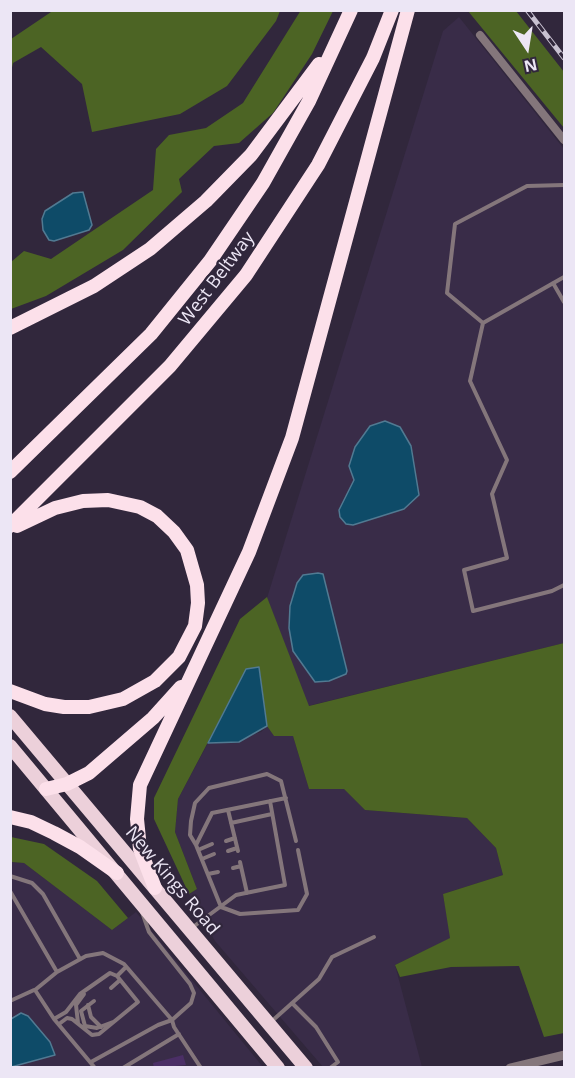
<!DOCTYPE html>
<html>
<head>
<meta charset="utf-8">
<style>
  body { margin:0 }
  #map { position:relative; width:575px; height:1078px; overflow:hidden; background:#31273c; font-family:"Open Sans",sans-serif }
  canvas { display:block }
  .frame { position:absolute; inset:0; border:12px solid #ece6f5; pointer-events:none }
  .north { position:absolute; left:497px; top:18px; width:60px; height:60px; -webkit-text-stroke:4px #31273c; paint-order:stroke; rotate:168deg; font-size:16px; font-weight:700; line-height:24px; text-align:center; color:#ece6f5 }
  .north::after { content:''; display:block; margin:auto; width:21px; height:27px; background:#ece6f5; clip-path:polygon(50% 0,100% 100%,50% 72%,0 100%) }
</style>
</head>
<body>
<div id="map">
<canvas width="575" height="1078"></canvas>
<div class="frame"></div>
<div class="north">N</div>
</div>
<script>
const ctx = document.querySelector('canvas').getContext('2d');
ctx.lineJoin = 'round';
function fill(path, color) { ctx.fillStyle = color; ctx.fill(path, 'evenodd'); }
const poly = rows => new Path2D(rows.map(r => 'M' + r).join(''));
function trace(path, color, width, dash) { ctx.strokeStyle = color; ctx.lineWidth = width; ctx.lineCap = dash ? 'butt' : 'round'; ctx.setLineDash(dash || []); ctx.stroke(path); }
function label(font, color, halo, rows, align = 'center') {
  ctx.font = font + ' "Open Sans",sans-serif'; ctx.lineWidth = 4.5; ctx.setLineDash([]); ctx.textBaseline = 'middle'; ctx.strokeStyle = halo; ctx.fillStyle = color; for (const [text, x, y, turn = 0] of rows) {
    ctx.save(); ctx.translate(x, y); ctx.rotate((+turn || 0) * Math.PI / 180); ctx.textAlign = isNaN(turn) ? turn : align; if (halo) ctx.strokeText(text, 0, 0); ctx.fillText(text, 0, 0); ctx.restore();
  }
}
fill(poly([
  [459,17,564,149,564,643,308,706,267,598,443,31],
  [267,726,274,736,293,736,309,789,344,789,365,810,467,818,496,848,503,875,443,894,451,938,395,965,422,1067,323,1067,215,941,189,894,197,889,175,832,178,799,208,743,225,743,261,732],
  [10,862,24,863,112,930,136,912,263,1067,11,1067]
]), '#392c48');
fill(poly([
  [54,10,280,10,280,11,276,21,227,86,180,114,92,132,82,84,41,47,13,63,11,72,11,39],
  [301,10,333,11,312,54,273,113,239,143,214,146,179,179,182,192,123,250,46,296,11,309,11,262,24,251,51,259,153,190,156,149,169,135,206,128,243,103],
  [468,11,516,11,564,72,564,128],
  [267,597,309,706,564,643,564,1033,544,1037,519,966,451,967,400,977,395,965,450,938,443,894,503,875,496,848,467,818,365,810,344,789,309,789,293,736,274,736,267,726,259,667,246,670,178,799,175,832,197,889,189,894,154,819,154,798,240,619],
  [11,837,44,844,97,881,128,918,112,930,24,863,11,862]
]), '#4c6424');
const water = poly([
  [83,192,92,225,89,230,54,241,49,240,43,230,42,219,45,211,73,193,83,192],
  [385,421,400,427,411,446,419,495,404,509,353,525,346,524,340,517,339,510,354,480,349,466,355,447,370,426,385,421],
  [318,573,323,574,347,671,346,674,329,681,315,682,293,651,289,628,290,606,297,583,303,575,318,573],
  [259,667,267,726,239,742,208,743,246,669,259,667],
  [21,1013,28,1016,50,1042,55,1055,11,1067,11,1019,21,1013]
]);
fill(water, '#0e4b68');
trace(water, '#517a92', 1.5);
fill(poly([
  [183,1055,186,1065,154,1068,153,1063]
]), '#4b2f66');
trace(poly([
  [564,185,527,186,455,224,447,293,483,323,564,277],
  [553,283,564,302],
  [483,323,470,381,507,460,492,494,507,558,464,570,473,611,552,591,564,585],
  [286,798,212,813,196,845,221,907,240,914,298,910,307,894,298,850],
  [228,810,238,851],
  [231,823,272,814],
  [226,841,235,838],
  [196,845,190,835,191,821,195,803,209,788,267,774,281,781,296,841],
  [198,850,212,844],
  [228,851,237,848],
  [202,859,214,854],
  [240,862,247,893],
  [233,868,241,866],
  [208,874,218,872],
  [10,876,32,883,43,894,80,959],
  [10,891,57,972],
  [142,912,149,932,190,984,194,993,191,1003,172,1020,174,1027,201,1068],
  [193,927,236,895,285,885,270,801],
  [117,976,126,967],
  [111,988,120,980],
  [10,1001,34,990],
  [94,1001,81,1011,85,1026,97,1028,113,1022],
  [292,1003,316,1027,338,1062,330,1068],
  [88,1005,91,1017,101,1027],
  [54,1019,66,1012,80,994,110,973,117,976,138,1002,99,1034,92,1035,72,1019,67,1018,59,1024],
  [272,1021,319,979,332,957,374,937],
  [78,1023,76,1005,84,994],
  [91,1062,158,1025,172,1020,124,964,103,953,86,956,57,972,35,990,54,1019,95,1068],
  [123,1068,179,1034]
]), '#84767b', 4);
trace(poly([
  [480,35,564,140]
]), '#84767b', 8);
trace(poly([
  [510,1068,564,1055]
]), '#84767b', 9);
trace(poly([
  [10,716,306,1068],
  [10,746,278,1068]
]), '#ecd0da', 14);
trace(poly([
  [10,328,94,286,150,249,206,201,251,155,319,64],
  [10,472,151,334,210,261,263,183,309,101,351,10],
  [10,526,170,366,246,275,318,165,373,58,392,10],
  [10,691,45,704,64,707,89,707,123,699,155,681,179,657,195,626,198,603,197,585,187,550,174,532,157,516,140,507,108,500,83,501,55,508,17,526],
  [46,789,67,784,89,773,153,718,181,687],
  [10,817,31,822,54,833,80,847,117,873],
  [155,888,140,849,137,819,140,785,249,552,292,438,408,10]
]), '#fce0ea', 14);
const rail = poly([
  [527,10,564,58]
]);
trace(rail, '#c8c1d1', 5);
trace(rail, '#31273c', 3, [9]);
label('18px', '#ece6f5', '#31273c', [
  ["West Beltway",217,279,-53],
  ["New Kings Road",172,881,50]
]);
</script>
</body>
</html>
